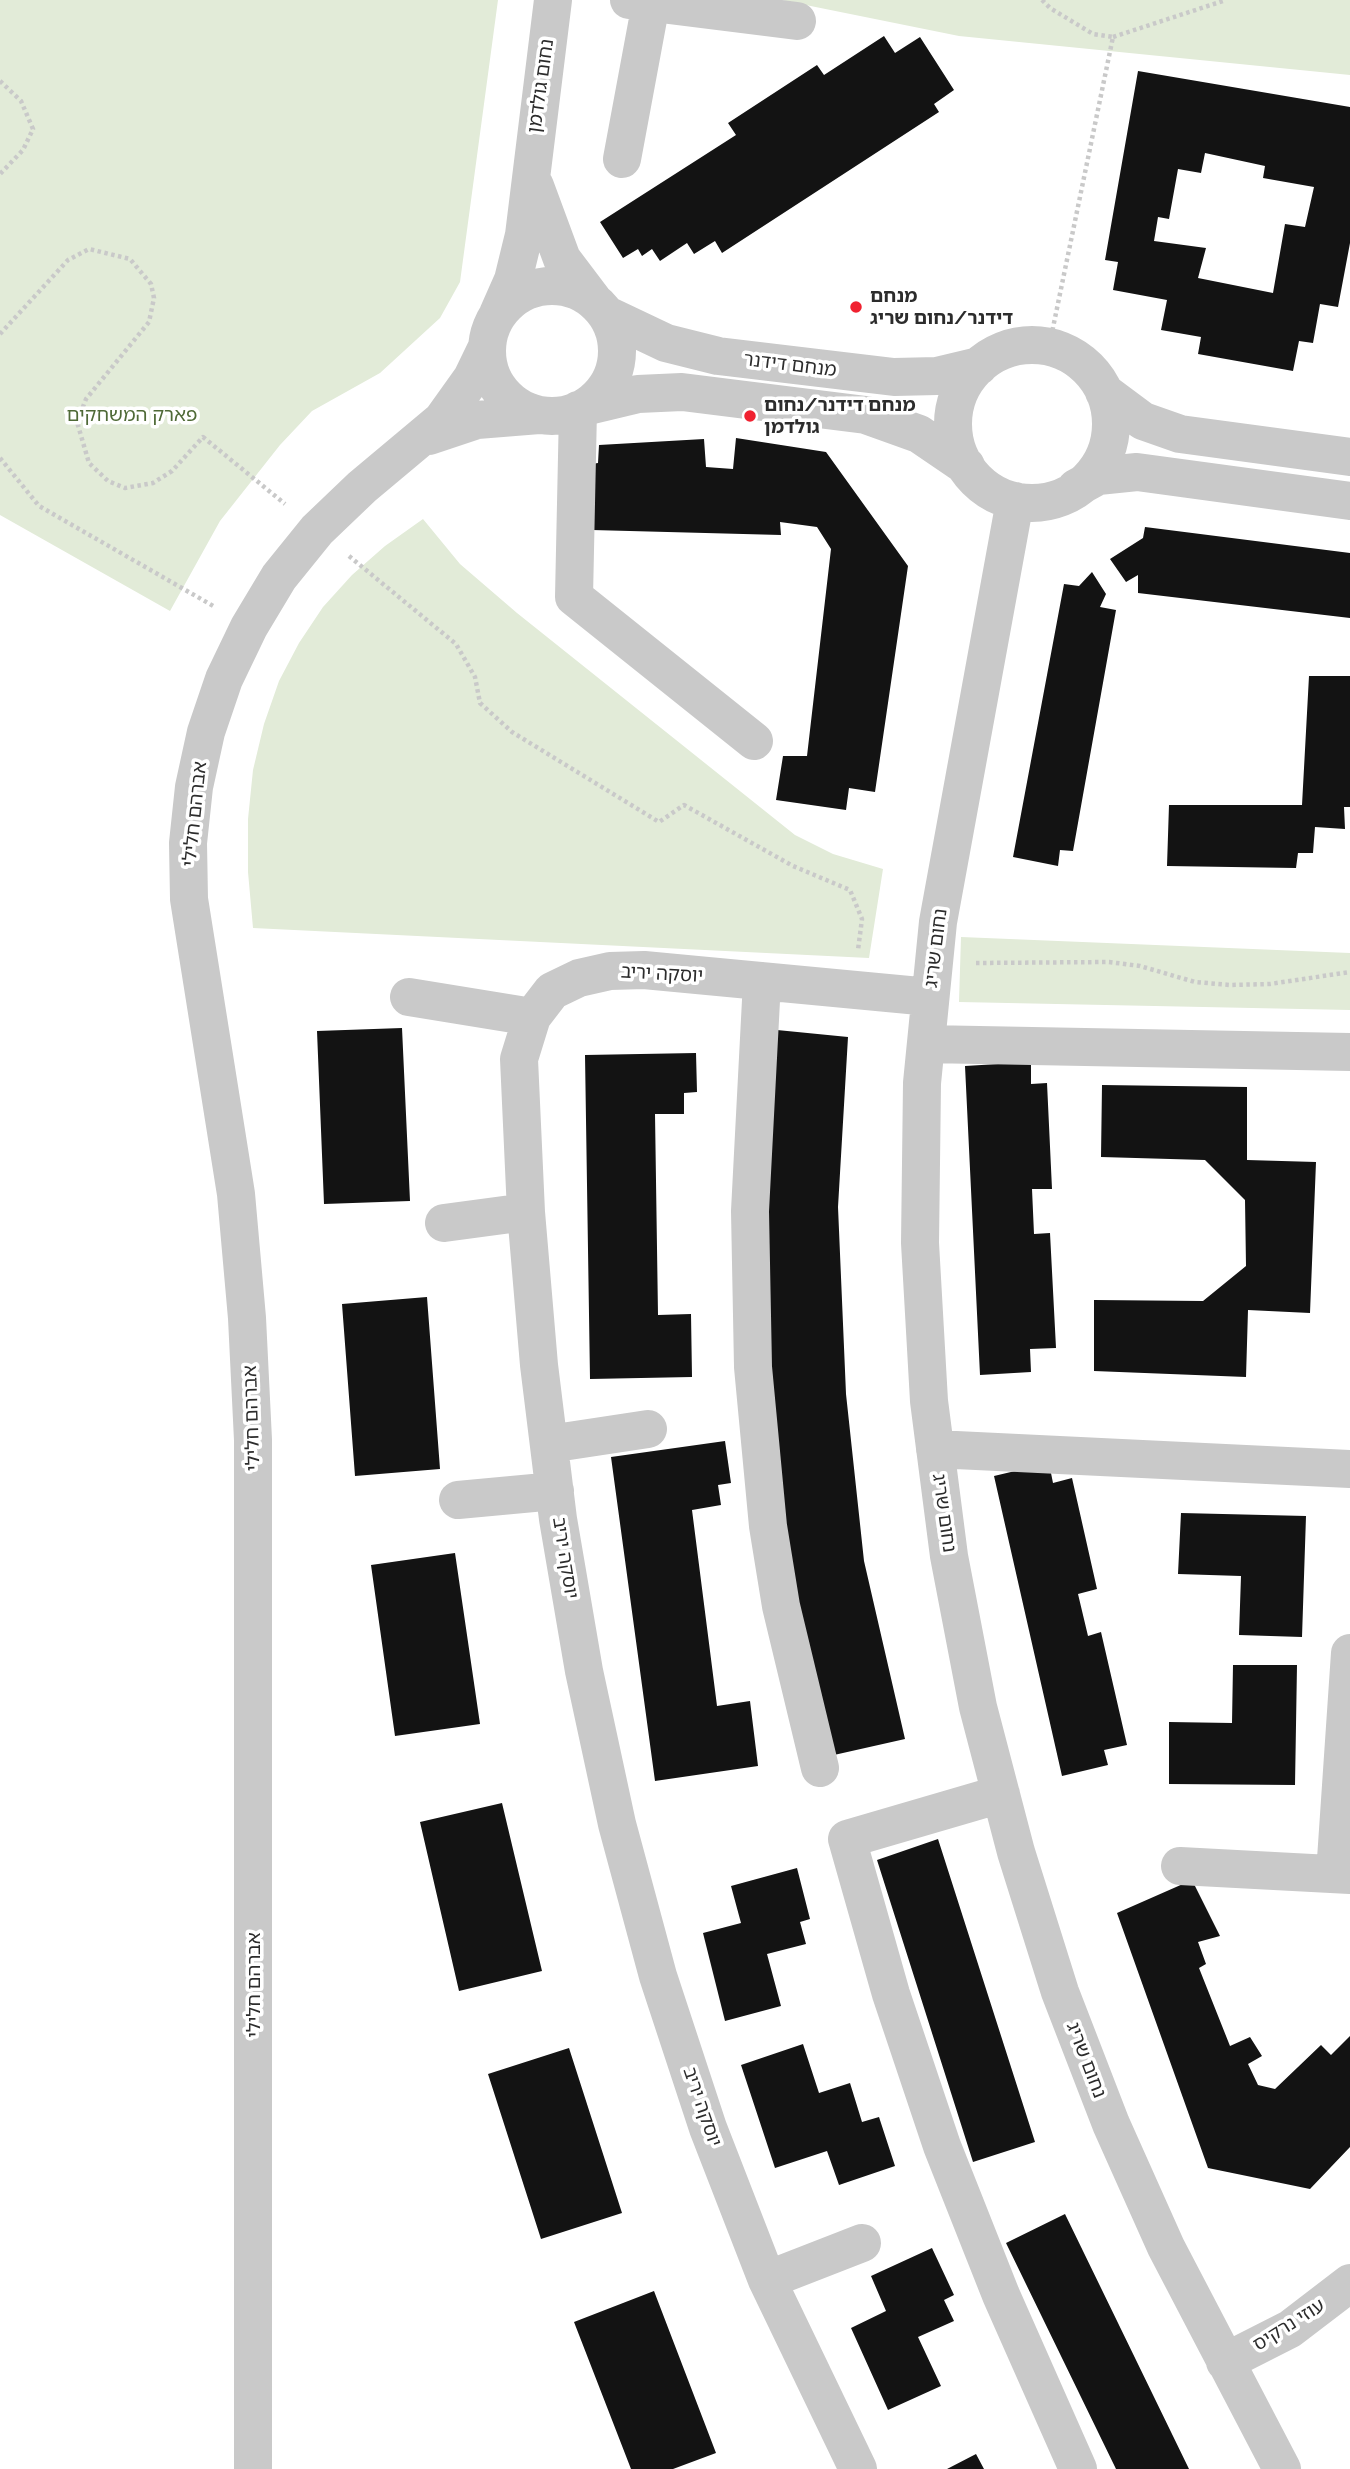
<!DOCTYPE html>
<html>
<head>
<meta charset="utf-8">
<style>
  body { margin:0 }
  canvas { display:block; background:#fff }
</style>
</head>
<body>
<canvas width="1350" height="2469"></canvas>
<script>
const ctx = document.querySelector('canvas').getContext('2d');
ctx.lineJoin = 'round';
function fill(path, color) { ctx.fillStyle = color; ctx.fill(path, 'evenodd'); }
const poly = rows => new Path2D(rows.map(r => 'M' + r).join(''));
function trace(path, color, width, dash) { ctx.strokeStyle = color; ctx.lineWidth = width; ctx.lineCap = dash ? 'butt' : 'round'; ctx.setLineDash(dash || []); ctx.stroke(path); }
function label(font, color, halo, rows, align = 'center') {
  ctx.font = font + ' Raleway,"Noto Sans Hebrew",sans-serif'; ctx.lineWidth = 7; ctx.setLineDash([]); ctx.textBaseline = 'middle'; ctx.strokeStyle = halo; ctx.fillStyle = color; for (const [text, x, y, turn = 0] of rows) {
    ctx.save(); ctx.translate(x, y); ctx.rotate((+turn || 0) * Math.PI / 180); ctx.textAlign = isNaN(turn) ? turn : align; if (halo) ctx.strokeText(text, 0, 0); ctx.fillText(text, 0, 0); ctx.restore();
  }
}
fill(poly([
  [0,0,498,0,460,282,440,318,380,373,312,411,280,445,220,521,170,611,0,515],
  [781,0,1350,0,1350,75,959,36],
  [423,519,460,564,517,613,795,835,833,854,883,869,869,958,253,928,248,872,248,819,253,770,264,724,279,681,299,643,323,607,352,575,385,546],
  [961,937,1350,953,1350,1010,959,1002]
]), '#e2ebd8');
fill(poly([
  [884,36,895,53,920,37,954,90,934,104,939,112,722,253,715,241,694,254,687,243,660,261,652,249,642,256,638,249,623,258,600,222,736,135,728,123,817,65,824,75],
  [1138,71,1350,107,1350,243,1338,307,1320,304,1313,343,1299,341,1293,371,1198,354,1201,337,1161,330,1167,300,1113,290,1118,262,1105,260],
  [1205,153,1265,166,1263,178,1314,187,1305,227,1285,224,1273,293,1198,278,1206,248,1154,241,1158,217,1169,219,1178,169,1201,173],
  [736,438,826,452,908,566,875,792,849,788,846,810,776,800,783,756,807,756,831,549,817,527,780,522,781,535,592,530,585,465,598,463,599,445,704,439,706,467,733,469],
  [1145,527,1350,553,1350,618,1138,593,1138,575,1126,582,1110,559,1143,538],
  [1092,572,1106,594,1100,607,1116,610,1073,851,1060,850,1058,866,1013,857,1064,584,1079,586],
  [1309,676,1350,676,1350,807,1344,807,1345,829,1315,827,1313,853,1298,853,1296,868,1167,866,1169,805,1302,805],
  [402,1028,410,1201,324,1204,317,1031],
  [777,1030,848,1037,838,1207,846,1394,864,1561,905,1739,834,1755,790,1569,770,1409,762,1210],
  [696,1053,697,1092,684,1093,684,1114,655,1114,658,1315,691,1314,692,1377,590,1379,585,1055],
  [1031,1062,1031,1084,1047,1083,1052,1189,1032,1189,1034,1234,1050,1233,1056,1348,1030,1349,1031,1372,980,1375,965,1066],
  [1102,1085,1247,1087,1247,1160,1316,1162,1310,1313,1248,1310,1246,1377,1094,1371,1094,1300,1203,1301,1246,1266,1245,1200,1205,1160,1101,1157],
  [427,1297,440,1469,355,1476,342,1304],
  [725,1441,731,1483,718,1485,721,1505,692,1510,717,1706,750,1701,758,1766,655,1781,611,1457],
  [1049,1463,1053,1483,1072,1478,1097,1589,1078,1594,1088,1636,1101,1632,1127,1745,1104,1750,1108,1765,1062,1776,994,1476],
  [1181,1513,1306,1516,1302,1637,1239,1635,1241,1576,1178,1574],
  [455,1553,480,1724,395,1736,371,1565],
  [1233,1665,1297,1665,1295,1785,1169,1784,1169,1722,1232,1723],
  [502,1803,542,1971,459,1991,420,1822],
  [938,1839,1035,2142,973,2162,877,1860],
  [797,1868,810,1919,800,1922,806,1944,767,1954,781,2006,725,2021,703,1933,741,1923,731,1886],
  [1192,1880,1220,1936,1198,1942,1206,1964,1199,1968,1230,2046,1250,2037,1262,2056,1248,2064,1258,2085,1275,2089,1321,2045,1331,2055,1350,2036,1350,2147,1310,2189,1208,2168,1117,1913],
  [803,2044,819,2093,850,2083,862,2122,879,2117,895,2166,839,2185,827,2151,775,2168,741,2065],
  [569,2048,622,2213,541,2239,488,2074],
  [1065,2214,1189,2469,1116,2469,1006,2243],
  [932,2248,954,2295,944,2300,954,2321,918,2337,941,2386,888,2410,851,2328,886,2311,871,2276],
  [654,2291,716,2453,673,2469,631,2469,574,2322],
  [976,2454,984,2469,947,2469]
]), '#131313');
trace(poly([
  [1042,0,1050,8,1093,34,1113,37,1049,347],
  [1113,37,1226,0],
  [0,81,21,101,33,129,23,150,0,174],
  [0,334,68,260,89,249,130,259,151,284,154,298,149,322,86,399,77,422,89,463,108,481,125,488,153,483,172,471,203,437,285,504],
  [0,458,39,506,215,607],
  [349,556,456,644,475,677,480,703,512,732,659,822,684,805,793,866,850,890,862,919,858,950],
  [976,963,1109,962,1140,966,1195,982,1230,985,1270,984,1350,972]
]), '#c9c9c9', 4.5, [3.5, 3.5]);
trace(poly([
  [629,0,797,21],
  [622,159,651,3],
  [535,186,562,259,593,300],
  '487 351a65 65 0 1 1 130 0a65 65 0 1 1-130 0Z',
  [498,314,513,280,524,235,553,0],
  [607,315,666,343,718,356,894,377,937,376,979,366],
  '953 424a79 79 0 1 1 158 0a79 79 0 1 1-158 0Z',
  [1104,392,1143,421,1180,434,1350,457],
  [588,406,638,394,682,392,866,415,919,434,966,466],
  [578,410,574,597,754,741],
  [429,436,477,420,539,415],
  [1076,488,1098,476,1137,472,1350,501],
  [1015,501,938,922,922,1083,920,1243,929,1401,949,1556,978,1707,1016,1852,1060,1992,1111,2124,1166,2247,1282,2469],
  [762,981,750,1211,753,1367,768,1526,781,1606,820,1768],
  [409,997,532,1017],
  [926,1044,1350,1052],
  [444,1223,526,1212],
  [549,1444,648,1429],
  [935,1449,1350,1469],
  [458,1500,555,1491],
  [1001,1794,847,1839,891,1994,942,2146,1001,2295,1078,2469],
  [1180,1866,1350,1875],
  [1335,1874,1350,1653],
  [767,2280,862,2243],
  [1225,2362,1290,2329,1350,2283],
  [253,2469,253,1440,247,1318,236,1194,189,899,188,843,194,787,206,732,224,679,249,627,279,577,317,530,362,487,442,420,472,378,487,347],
  [858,2469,767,2280,708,2128,658,1976,617,1824,584,1671,558,1519,539,1365,526,1212,519,1059,532,1017,552,991,579,978,610,971,644,970,930,997]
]), '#c9c9c9', 38);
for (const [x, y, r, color] of [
  [856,307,7,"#f02130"],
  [750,416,7,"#f02130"]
]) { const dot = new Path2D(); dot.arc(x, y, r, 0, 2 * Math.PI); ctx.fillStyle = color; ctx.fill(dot); trace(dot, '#fff', 2.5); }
label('19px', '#2c2c2c', '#fff', [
  ["נחום גולדמן",541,86,-82],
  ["מנחם דידנר",790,365,7],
  ["אברהם חלילי",195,814,-84],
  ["נחום שריג",936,948,-83],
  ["יוסקה יריב",662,974,3],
  ["אברהם חלילי",252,1418,-92],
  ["נחום שריג",944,1513,82],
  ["יוסקה יריב",565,1558,81],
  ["אברהם חלילי",254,1985,-90],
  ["נחום שריג",1086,2060,69],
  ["יוסקה יריב",702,2107,71],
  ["עוזי נרקיס",1289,2325,-32]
]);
label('bold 19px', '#2c2c2c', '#fff', [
  ["מנחם",870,296],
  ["דידנר/נחום שריג",870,318],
  ["מנחם דידנר/נחום",764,405],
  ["גולדמן",764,427]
], 'left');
label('19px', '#4f6a37', '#fff', [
  ["פארק המשחקים",132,415]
]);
</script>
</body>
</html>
